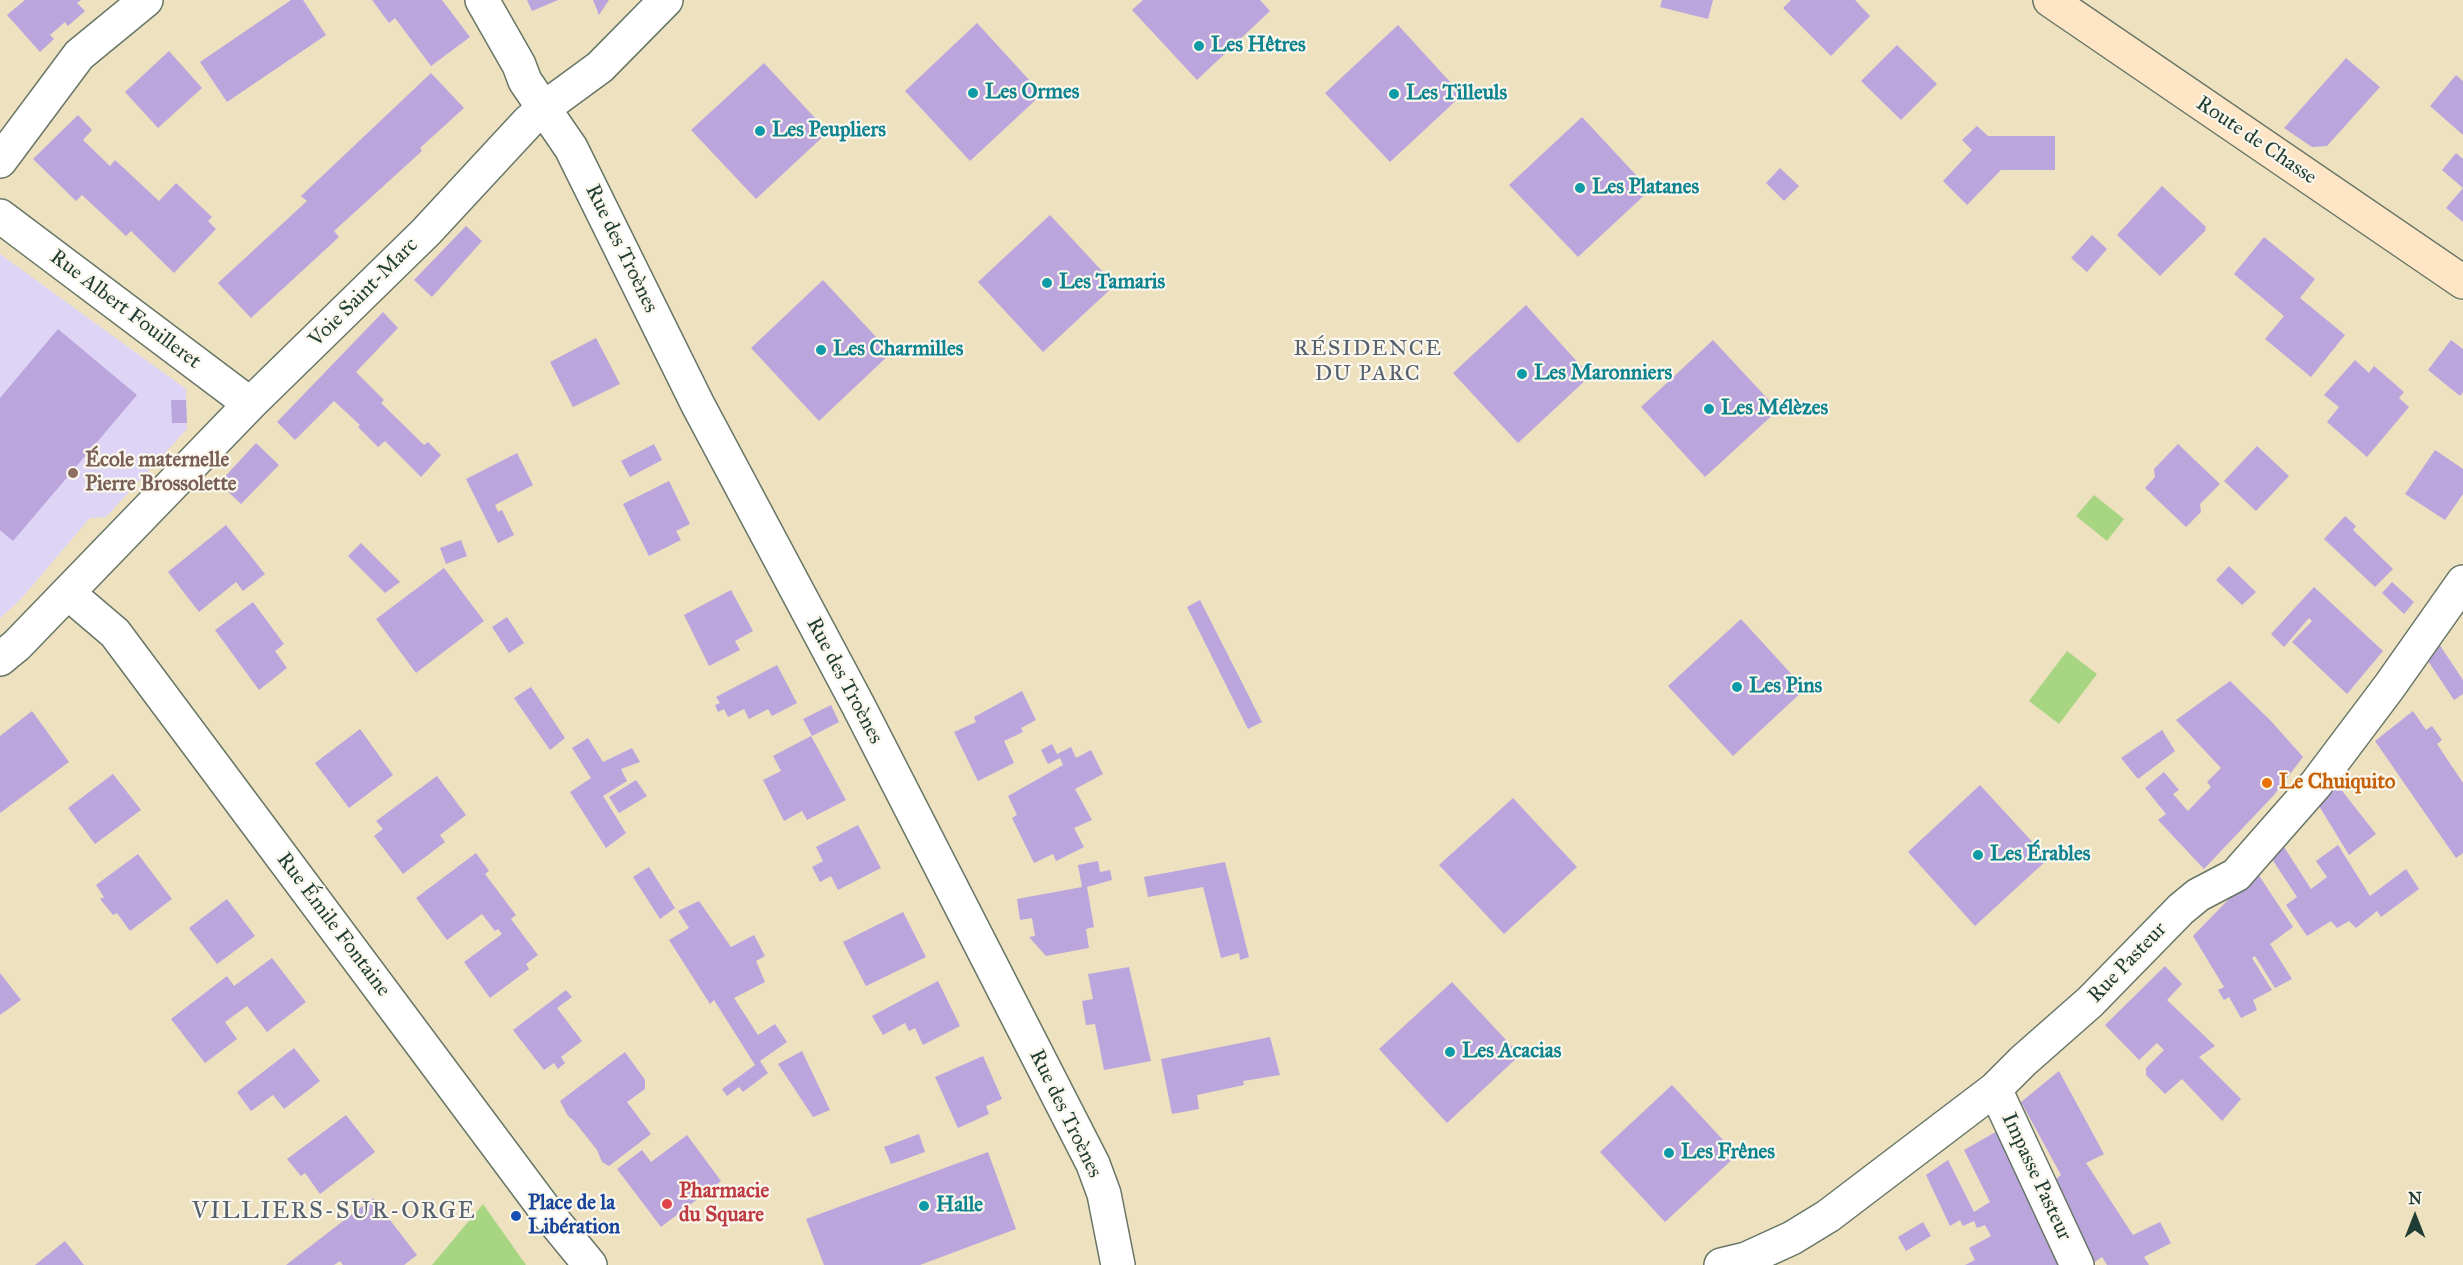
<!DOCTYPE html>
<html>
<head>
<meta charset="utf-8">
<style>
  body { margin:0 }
  #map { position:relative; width:2463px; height:1265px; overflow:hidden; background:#ede1c0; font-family:"IM FELL Great Primer",serif }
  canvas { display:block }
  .north { position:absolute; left:2385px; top:1187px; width:60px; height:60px; -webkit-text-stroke:4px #fbf7ec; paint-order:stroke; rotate:0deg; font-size:16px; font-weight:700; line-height:24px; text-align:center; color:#1f3d34 }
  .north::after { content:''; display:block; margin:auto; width:21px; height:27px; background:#1f3d34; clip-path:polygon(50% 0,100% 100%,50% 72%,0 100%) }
</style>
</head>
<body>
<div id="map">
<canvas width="2463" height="1265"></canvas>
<div class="north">N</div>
</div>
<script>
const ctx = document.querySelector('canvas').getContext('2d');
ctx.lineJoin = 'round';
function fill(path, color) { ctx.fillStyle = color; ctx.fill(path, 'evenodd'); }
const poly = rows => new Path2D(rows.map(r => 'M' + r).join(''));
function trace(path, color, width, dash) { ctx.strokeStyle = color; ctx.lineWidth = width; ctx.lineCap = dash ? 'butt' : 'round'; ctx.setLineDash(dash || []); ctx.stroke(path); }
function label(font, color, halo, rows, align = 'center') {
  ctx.font = font + ' "IM FELL Great Primer",serif'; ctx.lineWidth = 4.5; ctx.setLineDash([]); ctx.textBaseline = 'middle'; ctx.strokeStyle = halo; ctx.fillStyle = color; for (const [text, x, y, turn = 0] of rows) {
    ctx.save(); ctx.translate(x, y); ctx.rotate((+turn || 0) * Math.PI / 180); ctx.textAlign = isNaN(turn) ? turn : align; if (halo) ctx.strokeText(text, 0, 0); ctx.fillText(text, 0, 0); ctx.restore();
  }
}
fill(poly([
  [0,254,186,389,187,429,106,517,90,518,19,601,0,618]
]), '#ded5f6');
fill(poly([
  [2094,495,2124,519,2107,541,2076,516],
  [2067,651,2097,674,2059,724,2029,701],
  [483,1204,526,1265,432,1265]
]), '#a8d582');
fill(poly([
  [25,0,81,0,77,3,85,11,68,26,65,22,50,35,54,39,40,52,7,15],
  [291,0,303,0,326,35,227,102,200,62],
  [372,0,442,0,470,37,431,66,395,18,389,23],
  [527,0,558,0,532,11],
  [593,0,609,0,599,15],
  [1143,0,1260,0,1270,11,1197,80,1132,10],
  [1662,0,1713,0,1708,19,1660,7],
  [1791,0,1855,0,1870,16,1831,56,1783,8],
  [977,23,1042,94,970,161,905,91],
  [1398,25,1462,95,1390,162,1325,93],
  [1897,45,1937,84,1901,120,1861,81],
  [169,51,202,88,158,128,125,92],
  [2346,58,2380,87,2327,146,2312,147,2284,128],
  [764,63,828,132,756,199,691,130],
  [431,73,464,108,420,148,422,151,334,231,339,237,251,318,218,283,307,201,301,196],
  [2456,75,2463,81,2463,135,2430,106],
  [78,115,92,130,83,140,110,166,115,160,159,201,176,183,212,217,208,221,216,229,174,273,131,231,126,236,82,195,76,201,33,159],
  [1582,117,1650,190,1578,257,1509,185],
  [1977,126,1988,136,2055,136,2055,170,2001,170,1967,205,1943,181,1972,150,1962,140],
  [2456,153,2463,159,2463,222,2446,208,2463,188,2442,170],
  [1780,168,1799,186,1784,201,1766,183],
  [2162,186,2206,227,2205,229,2206,230,2160,276,2117,235],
  [1050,215,1115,285,1043,352,978,282],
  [466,226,482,241,432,297,414,280],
  [2092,235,2107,249,2087,272,2071,258],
  [2264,237,2315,279,2300,298,2345,335,2311,377,2265,339,2284,316,2234,274],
  [823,280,891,353,819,421,751,348],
  [1526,305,1590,376,1518,443,1453,373],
  [383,312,398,328,356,372,384,400,381,403,424,445,428,442,441,455,421,477,385,441,378,447,358,427,360,425,334,401,295,440,277,422],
  [58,329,137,395,13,541,0,530,0,398],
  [596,338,620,384,573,407,550,362],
  [1713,340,1778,410,1705,477,1641,407],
  [2451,340,2463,349,2463,392,2460,396,2428,370],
  [2355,360,2369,373,2374,366,2404,392,2399,398,2409,407,2367,457,2327,422,2339,407,2324,395],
  [171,400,186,400,187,423,172,423],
  [256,443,279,465,241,504,219,483],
  [654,444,662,460,630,477,621,461],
  [2178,444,2220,484,2200,504,2201,512,2186,527,2145,488,2155,477,2154,469],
  [2257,446,2289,476,2256,511,2224,481],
  [2435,450,2463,469,2463,494,2445,520,2405,494],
  [517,453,533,485,495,505,498,512,502,510,514,535,498,543,466,479],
  [669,481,690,524,676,531,681,540,649,556,623,504],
  [2345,516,2356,526,2353,530,2393,569,2375,587,2324,539],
  [226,525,265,574,243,591,236,582,199,612,168,572],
  [461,540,467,556,446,564,440,548],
  [361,543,400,582,385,593,348,556],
  [2229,566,2256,592,2242,605,2216,580],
  [444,568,484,621,416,673,376,619],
  [2392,582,2414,602,2404,614,2382,593],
  [2314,587,2383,651,2347,694,2292,642,2312,621,2309,618,2284,647,2271,634],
  [731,590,753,631,735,641,740,650,709,666,684,615],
  [1200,600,1262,722,1248,729,1187,607],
  [253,602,284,644,275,651,287,668,259,690,215,630],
  [507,617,524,643,509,653,492,627],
  [1741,619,1805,689,1733,756,1668,686],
  [2439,644,2463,680,2463,694,2454,700,2428,661],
  [777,665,797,703,772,716,768,709,749,719,744,709,728,717,724,709,718,712,715,705,720,703,716,697],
  [2230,681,2271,721,2303,757,2274,795,2204,869,2158,820,2166,814,2145,788,2164,772,2179,790,2173,794,2188,811,2211,787,2207,782,2221,768,2176,720],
  [531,687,565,738,550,750,514,698],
  [1022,691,1036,720,1021,728,1023,732,1004,741,1014,763,978,781,954,732,976,722,974,717],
  [831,705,839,722,812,736,803,719],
  [32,711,69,762,0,813,0,736],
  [2413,711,2426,730,2432,726,2442,740,2437,744,2463,783,2463,853,2456,858,2375,741],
  [360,729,393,775,349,808,315,763],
  [2162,730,2175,751,2138,779,2121,758],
  [811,736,846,800,807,820,802,811,784,821,763,780,781,771,773,756],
  [588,738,603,762,632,748,640,762,621,769,627,781,603,796,626,833,606,848,570,792,591,778,572,748],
  [1052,744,1057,754,1071,747,1076,758,1091,750,1103,774,1075,789,1092,820,1074,828,1084,847,1056,861,1053,854,1034,863,1012,818,1017,815,1008,796,1063,765,1060,758,1048,764,1041,750],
  [113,774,141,810,95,844,68,808],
  [437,776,466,815,440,835,445,842,403,874,374,836,383,829,376,821],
  [636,780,647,796,619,813,609,797],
  [2336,783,2376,834,2349,855,2319,806],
  [1980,785,2048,859,1975,926,1908,852],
  [1513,798,1577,867,1504,934,1439,865],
  [858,825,881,868,838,890,831,876,820,882,812,867,823,861,816,847],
  [2338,845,2370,896,2406,869,2419,889,2381,917,2377,911,2356,928,2349,921,2337,928,2331,921,2307,936,2286,905,2297,897,2272,859,2284,847,2311,889,2327,877,2316,861],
  [476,853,489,871,485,874,516,915,511,919,538,955,526,964,529,969,490,998,464,962,502,934,498,929,495,931,482,914,447,940,416,898],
  [138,854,172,899,130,931,117,913,113,915,100,899,104,897,96,885],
  [1098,861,1100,872,1110,870,1112,880,1087,887,1094,927,1086,929,1089,948,1046,956,1029,937,1035,936,1032,918,1020,920,1017,899,1082,887,1078,865],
  [1225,862,1249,957,1240,960,1239,953,1221,958,1203,887,1148,897,1144,877],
  [649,867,675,908,660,919,633,877],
  [2256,871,2293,927,2270,944,2292,979,2275,988,2255,956,2252,958,2272,990,2253,1000,2257,1010,2241,1018,2229,997,2224,1000,2218,990,2224,987,2193,936],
  [227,899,255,936,217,964,189,928],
  [699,901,731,947,754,935,765,956,756,961,765,982,734,998,758,1035,775,1024,787,1042,760,1061,768,1073,743,1092,739,1087,727,1096,722,1089,755,1065,714,1000,710,1004,669,940,689,928,678,911],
  [903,912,926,957,866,986,843,942],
  [272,958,306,1002,267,1032,247,1006,225,1022,237,1039,205,1063,171,1019,227,976,234,986],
  [2165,966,2182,984,2167,1000,2215,1046,2199,1057,2241,1099,2222,1121,2182,1079,2165,1094,2146,1075,2146,1068,2164,1050,2157,1043,2139,1060,2105,1025],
  [1129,967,1151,1061,1104,1070,1095,1024,1086,1025,1082,1001,1093,999,1088,974],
  [0,973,21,1000,0,1015],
  [938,981,960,1026,923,1045,915,1028,909,1031,905,1023,883,1035,872,1016],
  [1452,982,1520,1055,1447,1123,1379,1049],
  [566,990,572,997,557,1008,582,1041,561,1057,565,1063,558,1069,554,1063,544,1070,513,1030],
  [1270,1037,1280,1075,1243,1081,1244,1085,1197,1095,1199,1109,1172,1114,1161,1059],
  [294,1048,320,1081,284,1109,273,1095,251,1111,237,1092],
  [802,1051,830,1110,813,1117,778,1064],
  [625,1052,645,1080,645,1089,627,1102,651,1134,609,1166,602,1162,597,1150,574,1121,568,1116,560,1101],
  [983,1056,1002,1099,986,1106,989,1114,958,1128,935,1077],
  [2059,1071,2104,1154,2086,1163,2133,1235,2160,1222,2171,1243,2144,1257,2149,1265,2107,1265,2102,1257,2090,1265,2054,1196,2057,1178,2061,1175,2021,1102],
  [1672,1085,1737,1155,1665,1222,1600,1152],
  [346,1115,375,1152,320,1194,305,1173,301,1176,287,1159],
  [2001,1129,2062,1265,1965,1265,1975,1260,1969,1248,1991,1236,1985,1225,1977,1228,1974,1221,1963,1226,1960,1220,1950,1226,1926,1175,1948,1160,1974,1212,1990,1202,1964,1150],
  [919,1134,925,1152,891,1164,884,1147],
  [687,1135,721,1181,661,1227,617,1169,642,1150,651,1162],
  [988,1152,1016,1229,920,1265,824,1265,806,1219],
  [373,1198,417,1255,404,1265,343,1265,340,1261,334,1265,286,1265],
  [1923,1222,1931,1236,1906,1251,1898,1237],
  [65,1241,84,1265,35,1265]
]), '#bba5dd');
const minor = poly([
  [482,0,519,65,525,81,571,148,698,405,858,705,1093,1164,1104,1194,1118,1265],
  [0,161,79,55,146,0],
  [0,216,250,404],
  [68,593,115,633,549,1215,590,1265],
  [0,659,17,645,250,404,426,232,528,122,544,108,600,67,666,0],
  [1995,1089,2077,1265],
  [1721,1265,1746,1259,1792,1238,1828,1216,1995,1089,2023,1061,2090,1002,2181,909,2198,895,2236,875,2316,784,2389,687,2463,582]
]);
const secondary = poly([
  [2050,0,2463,282]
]);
trace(minor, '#677665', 36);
trace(secondary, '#677665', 36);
trace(minor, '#fff', 33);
trace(secondary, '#fee5c5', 33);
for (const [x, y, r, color] of [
  [1199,46,6,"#0f9aa8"],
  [973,93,6,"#0f9aa8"],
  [1394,94,6,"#0f9aa8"],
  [760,131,6,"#0f9aa8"],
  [1580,188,6,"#0f9aa8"],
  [1047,283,6,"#0f9aa8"],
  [821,350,6,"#0f9aa8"],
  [1522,374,6,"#0f9aa8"],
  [1709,409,6,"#0f9aa8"],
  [73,473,6,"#8d6e63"],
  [1737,687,6,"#0f9aa8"],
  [2267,783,6,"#e8710a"],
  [1978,855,6,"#0f9aa8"],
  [1450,1052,6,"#0f9aa8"],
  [1669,1153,6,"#0f9aa8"],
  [667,1204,6,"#e0444e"],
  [924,1206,6,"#0f9aa8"],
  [516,1216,6,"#1a4fb4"]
]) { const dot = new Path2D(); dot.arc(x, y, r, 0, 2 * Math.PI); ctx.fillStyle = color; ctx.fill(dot); trace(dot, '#fbf7ec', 2); }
label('bold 21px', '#0d838f', '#fbf7ec', [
  ["Les Hêtres",1211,46],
  ["Les Ormes",985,93],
  ["Les Tilleuls",1406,94],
  ["Les Peupliers",772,131],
  ["Les Platanes",1592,188],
  ["Les Tamaris",1059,283],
  ["Les Charmilles",833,350],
  ["Les Maronniers",1534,374],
  ["Les Mélèzes",1721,409],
  ["Les Pins",1749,687],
  ["Les Érables",1990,855],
  ["Les Acacias",1462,1052],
  ["Les Frênes",1681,1153],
  ["Halle",936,1206]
], 'left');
label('21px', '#1f3d34', '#fbf7ec', [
  ["Route de Chasse",2256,141,34],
  ["Rue des Troènes",621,249,64],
  ["Voie Saint-Marc",364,293,-45],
  ["Rue Albert Fouilleret",125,310,37],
  ["Rue des Troènes",844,681,62],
  ["Rue Émile Fontaine",333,925,53],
  ["Rue Pasteur",2128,963,-46],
  ["Rue des Troènes",1065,1114,64],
  ["Impasse Pasteur",2036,1177,65]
]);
label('bold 21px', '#785e54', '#fbf7ec', [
  ["École maternelle",85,461],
  ["Pierre Brossolette",85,485]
], 'left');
label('bold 21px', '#c56008', '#fbf7ec', [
  ["Le Chuiquito",2279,783]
], 'left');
label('bold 21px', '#be3a42', '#fbf7ec', [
  ["Pharmacie",679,1192],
  ["du Square",679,1216]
], 'left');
label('bold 21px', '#164399', '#fbf7ec', [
  ["Place de la",528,1204],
  ["Libération",528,1228]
], 'left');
ctx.letterSpacing = '1.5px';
label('22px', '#56616f', '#fbf7ec', [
  ["RÉSIDENCE",1368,350],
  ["DU PARC",1368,375]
]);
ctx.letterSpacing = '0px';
ctx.letterSpacing = '1.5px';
label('24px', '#56616f', '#fbf7ec', [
  ["VILLIERS-SUR-ORGE",334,1212]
]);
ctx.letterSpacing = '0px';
</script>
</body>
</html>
